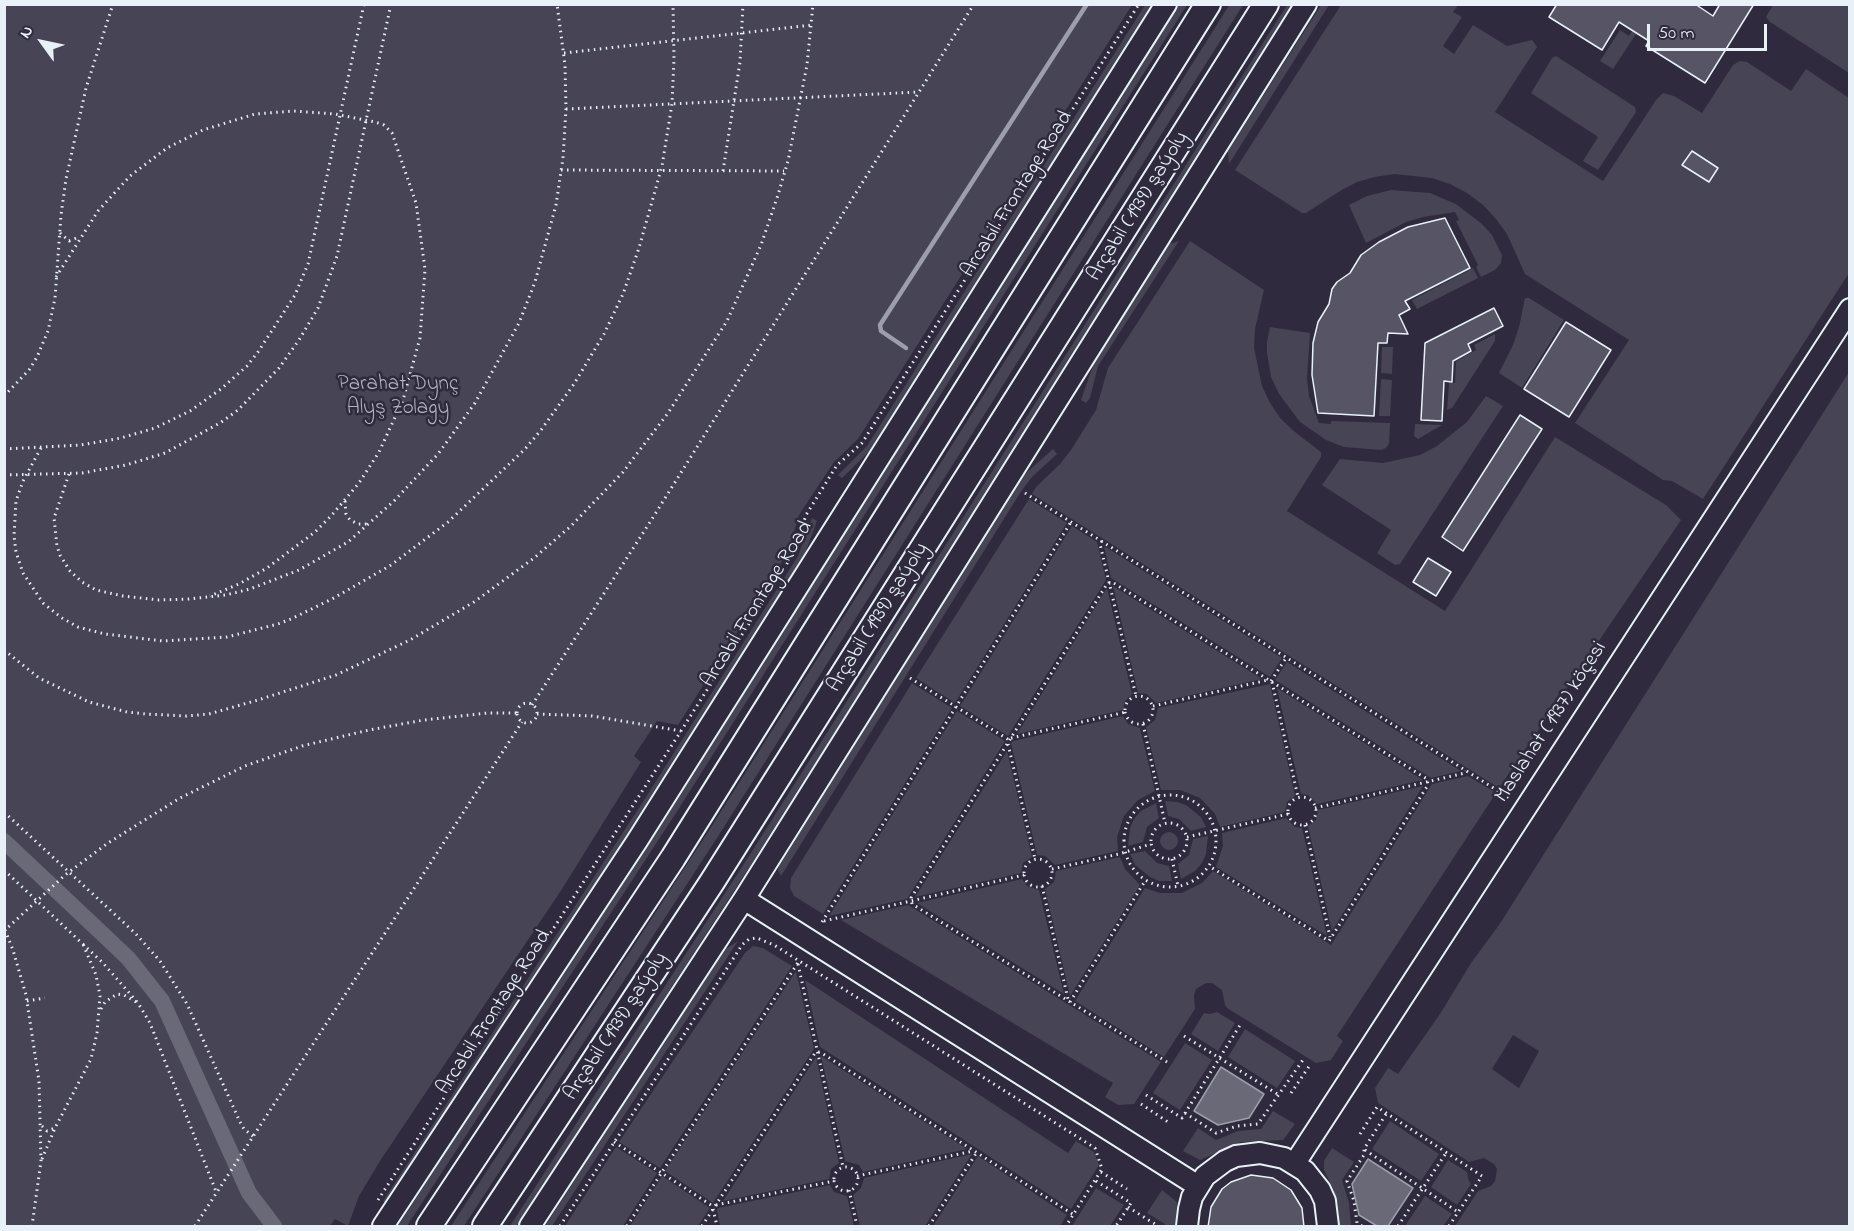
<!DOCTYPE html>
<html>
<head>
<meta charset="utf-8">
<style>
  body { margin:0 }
  #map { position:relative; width:1854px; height:1231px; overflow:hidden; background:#2f2a3d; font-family:"Indie Flower",sans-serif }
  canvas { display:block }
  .frame { position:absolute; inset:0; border:6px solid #e8f1f8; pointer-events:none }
  .north { position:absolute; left:12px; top:12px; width:60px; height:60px; -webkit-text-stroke:4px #2f2a3d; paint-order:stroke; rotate:303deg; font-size:16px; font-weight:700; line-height:24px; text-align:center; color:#e8f1f8 }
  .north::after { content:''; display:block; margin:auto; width:21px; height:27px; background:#e8f1f8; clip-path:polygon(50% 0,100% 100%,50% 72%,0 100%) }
  .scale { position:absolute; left:1647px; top:24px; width:120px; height:27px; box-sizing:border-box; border:3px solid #e8f1f8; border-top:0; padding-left:8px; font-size:18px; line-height:21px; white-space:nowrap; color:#e8f1f8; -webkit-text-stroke:4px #2f2a3d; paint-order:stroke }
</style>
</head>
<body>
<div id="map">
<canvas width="1854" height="1231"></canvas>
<div class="frame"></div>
<div class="north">N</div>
<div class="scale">50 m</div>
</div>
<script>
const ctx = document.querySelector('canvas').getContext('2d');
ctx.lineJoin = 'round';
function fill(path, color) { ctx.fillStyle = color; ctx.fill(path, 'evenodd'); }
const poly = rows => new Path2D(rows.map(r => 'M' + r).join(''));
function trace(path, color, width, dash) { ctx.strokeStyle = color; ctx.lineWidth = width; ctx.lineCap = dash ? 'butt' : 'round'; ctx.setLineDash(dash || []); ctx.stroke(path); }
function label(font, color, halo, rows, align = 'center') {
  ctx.font = font + ' "Indie Flower",sans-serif'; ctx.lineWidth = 5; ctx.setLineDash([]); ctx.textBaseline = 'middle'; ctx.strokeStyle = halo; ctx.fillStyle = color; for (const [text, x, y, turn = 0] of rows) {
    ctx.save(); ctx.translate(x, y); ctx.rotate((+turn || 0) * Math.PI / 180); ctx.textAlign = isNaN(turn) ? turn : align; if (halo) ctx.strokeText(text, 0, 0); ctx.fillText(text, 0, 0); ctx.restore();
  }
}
fill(poly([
  [5,4,1132,5,858,439,834,462,799,515,788,552,678,725,657,721,634,756,641,762,562,889,380,1161,359,1196,348,1226,335,1219,330,1226,5,1226],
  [1230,4,1243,5,717,838,464,1226,451,1226,708,832],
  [1145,5,1152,5,872,449,842,478,838,475,867,446],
  [1178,5,1187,5,676,813,407,1226,398,1226,669,809],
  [1287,5,1294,5,754,860,517,1226,510,1226,749,856],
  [1321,5,1329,5,1229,164,1228,151],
  [1341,5,1458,5,1453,12,1462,17,1443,46,1454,54,1473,25,1507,46,1532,40,1537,47,1495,112,1603,181,1656,100,1663,93,1674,96,1702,113,1733,65,1740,61,1747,62,1791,91,1806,69,1849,98,1849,273,1703,499,1672,481,1663,480,1575,423,1629,340,1525,274,1507,234,1496,219,1483,205,1467,193,1450,184,1432,178,1394,174,1375,177,1357,182,1340,191,1306,213,1302,213,1235,170],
  [1649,5,1655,5,1613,69,1600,61,1620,30,1629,36],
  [1773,5,1849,5,1849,73,1770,22,1766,17],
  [1556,56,1635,107,1636,112,1598,170,1583,161,1598,137,1531,93,1552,58],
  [1391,190,1430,193,1456,204,1482,224,1492,235,1502,255,1501,263,1495,270,1481,277,1476,267,1478,265,1456,221,1459,220,1455,212,1423,217,1406,222,1366,243,1349,205,1367,196],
  [1179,241,1098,366,1090,398,1086,403,1081,400,1096,357,1169,244],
  [1190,241,1264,290,1255,329,1254,348,1262,386,1270,403,1281,419,1295,432,1321,452,1321,457,1287,511,1445,611,1555,437,1666,505,1681,520,1499,788,1032,494,1036,487,1060,464,1071,450,1096,410,1108,368],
  [1473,268,1478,278,1417,309,1412,300],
  [1525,298,1529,298,1564,320,1522,388,1499,373,1513,345,1519,327],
  [1270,327,1310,333,1307,378,1309,396,1319,423,1331,424,1331,421,1390,423,1389,444,1386,448,1381,450,1344,447,1326,440,1300,422,1279,394,1271,377,1267,353,1267,342],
  [1495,334,1495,341,1452,408,1447,410,1449,383,1455,383,1456,361,1476,350,1474,345],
  [1382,347,1393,347,1392,374,1381,373],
  [1849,372,1849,1226,1455,1226,1478,1191,1491,1186,1495,1181,1497,1169,1494,1164,1484,1158,1469,1162,1466,1160,1378,1103,1375,1088,1388,1068,1398,1074,1440,1014,1471,963,1499,925],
  [1513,1035,1539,1051,1519,1088,1492,1069],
  [1381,379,1392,380,1390,416,1379,416],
  [1486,396,1503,406,1400,564,1395,565,1377,553,1391,530,1322,485,1340,459,1383,463,1420,455,1437,446,1467,422],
  [1415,424,1442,425,1418,439,1414,436],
  [1053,449,1057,454,1032,477,1022,490,781,876,778,870,779,866,1016,486,1026,473],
  [1029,499,1067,523,955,703,916,678],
  [812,518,817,521,803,559,651,800,387,1204,383,1201,646,797,798,556],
  [1072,526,1097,542,1106,580,1008,736,960,706],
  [1104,546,1282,658,1270,677,1111,578],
  [1113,586,1262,679,1156,703,1147,694,1138,693],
  [1107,588,1132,694,1125,701,1123,710,1017,734],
  [1287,662,1461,771,1431,778,1275,680],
  [912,683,952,708,823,914,794,896,790,888,791,878],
  [1270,684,1295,796,1287,802,1285,812,1220,827,1215,814,1200,798,1180,790,1161,790,1146,727,1155,720,1158,708],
  [1277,688,1423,780,1317,804,1308,795,1301,794],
  [957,711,1005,741,907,899,829,916],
  [1123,716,1128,724,1140,728,1155,791,1138,800,1124,816,1117,837,1118,851,1055,865,1045,856,1037,855,1011,743,1013,741],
  [1007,751,1032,857,1023,863,1021,873,915,897],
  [1468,776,1496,793,1337,1036,1343,1041,1331,1060,1316,1063,1227,1008,1225,1005,1222,990,1212,983,1206,983,1196,989,1194,995,1195,1009,1164,1057,1075,1001,1145,888,1160,893,1182,893,1202,883,1213,871,1331,945,1432,784],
  [1423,786,1332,931,1308,826,1316,820,1318,810],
  [1165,801,1177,802,1186,805,1201,817,1206,827,1191,831,1179,819,1168,816],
  [1156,803,1159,818,1147,827,1143,842,1128,846,1130,828,1134,819,1141,811],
  [1286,818,1295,827,1302,828,1327,936,1216,867,1223,846,1222,833],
  '1160 841a9 9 0 1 1 18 0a9 9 0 1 1-18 0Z',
  [1208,836,1206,854,1202,863,1195,871,1181,879,1178,864,1189,855,1193,839],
  [1145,851,1157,863,1169,866,1172,881,1159,881,1150,877,1135,865,1130,854],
  [1120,857,1125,869,1140,885,1070,996,1045,889,1054,882,1056,871],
  [1022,879,1027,886,1039,890,1064,994,917,903],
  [908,905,1161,1062,1134,1104,1118,1105,1105,1097,1113,1083,841,920],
  [738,941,552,1226,545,1226,724,950],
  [753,946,763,948,792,966,660,1168,619,1142,745,953],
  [796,971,814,1049,713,1203,665,1171],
  [805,980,1068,1153,1076,1141,1094,1152,1099,1165,1071,1209,820,1047],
  [1217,1012,1235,1023,1218,1051,1191,1034,1204,1013,1210,1014],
  [1245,1029,1295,1061,1277,1088,1228,1057],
  [1185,1043,1212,1060,1180,1110,1153,1093],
  [821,1056,967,1149,863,1172,859,1165,845,1161],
  [816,1057,839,1163,831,1169,829,1179,723,1201],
  [1273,1111,1295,1124,1283,1140,1241,1142,1200,1160,1183,1151,1198,1128,1216,1140,1238,1131,1261,1129],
  [1390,1121,1439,1154,1421,1181,1372,1149],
  [616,1147,657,1173,623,1226,565,1226],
  [1332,1148,1354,1162,1342,1180,1349,1203,1351,1226,1339,1226,1338,1205,1334,1191,1324,1170,1324,1161],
  [972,1154,925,1226,860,1226,853,1195,861,1188,864,1178],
  [978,1156,1067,1215,1060,1226,933,1226],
  [1448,1160,1467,1172,1468,1179,1471,1184,1457,1205,1431,1187],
  [662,1176,710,1208,698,1226,630,1226],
  [830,1185,834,1192,847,1196,854,1226,720,1226,717,1210,718,1208],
  [1096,1188,1124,1205,1110,1226,1072,1226],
  [1162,1190,1177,1202,1176,1226,1165,1226,1165,1224,1147,1213],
  [1425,1196,1452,1214,1443,1226,1405,1226]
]), '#464455');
const water = poly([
  [1221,1067,1264,1094,1249,1118,1218,1125,1194,1111,1221,1067],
  [1368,1159,1413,1188,1388,1226,1377,1226,1359,1215,1352,1184,1368,1159]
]);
fill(water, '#696978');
trace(water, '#9c9fab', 1.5);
trace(poly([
  [906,348,881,331,880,325,1087,4]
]), '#9c9fab', 4.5);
trace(poly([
  [4,841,128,958,162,1001,249,1193,274,1226]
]), '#696978', 16);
const building = poly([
  [1557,4,1695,4,1713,16,1720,4,1754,4,1705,83,1646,46,1649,41,1619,22,1602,50,1549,17,1557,4],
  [1692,151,1718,168,1709,182,1682,165,1692,151],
  [1445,218,1470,268,1405,301,1410,309,1399,315,1408,334,1388,333,1387,343,1378,343,1374,416,1318,413,1312,375,1313,343,1318,322,1329,304,1332,289,1337,282,1350,273,1361,255,1379,242,1408,227,1445,218],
  [1494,308,1503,326,1468,344,1471,351,1453,361,1452,382,1444,381,1442,421,1421,420,1425,343,1494,308],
  [1566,322,1611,350,1569,417,1524,389,1566,322],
  [1520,415,1542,429,1463,551,1442,537,1520,415],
  [1428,558,1451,572,1436,596,1413,582,1428,558],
  [1251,1175,1273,1178,1291,1190,1302,1208,1304,1227,1208,1227,1211,1207,1222,1189,1231,1182,1251,1175]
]);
fill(building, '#575565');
trace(building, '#e8f1f8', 1.5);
const minor = poly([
  [744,899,1198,1186],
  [1295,1163,1850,309],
  [383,1226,637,841,1166,4],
  [530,1226,744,899,1306,4],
  [1187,1226,1189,1209,1192,1197,1205,1176,1225,1161,1236,1156,1260,1153,1284,1158,1305,1171,1320,1190,1325,1201,1328,1226]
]);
const major = poly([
  [429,1226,673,858,1208,4],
  [485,1226,712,882,1266,4]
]);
trace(minor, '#e8f1f8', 24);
trace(major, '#e8f1f8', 28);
trace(poly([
  [564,53,812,25],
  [566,109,919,92],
  [561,170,784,171],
  [723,171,740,62,743,4],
  [60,233,69,241,79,237],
  [56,277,98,211,130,176,167,148,203,130,255,114,294,111,335,114,375,122,384,125,392,133,416,203,425,269,420,338,403,400,379,452,359,483,331,516,315,532,267,568,239,584,210,596],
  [4,396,29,370,37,357,48,331,55,298,61,215,66,179,86,88,113,4],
  [41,448,23,481,16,501,14,536,16,552,23,573,43,603,62,618,78,627,105,634,163,641,227,637,278,624,291,619,332,599,391,565,448,522,525,449,541,430,574,384,604,334,623,294,639,248,662,166,672,104,674,59,673,4],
  [4,449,81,445,121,438,155,428,190,411,221,389,247,366,258,352,295,295,308,264,364,4],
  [69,474,54,518,57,546,60,555,70,571,82,582,96,590,123,596,159,600,189,599,226,595,250,589,299,570,348,542,394,501,438,454,475,403,519,323,535,282,556,205,563,158,566,109,565,65,557,4],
  [4,475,82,473,126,465,165,453,220,423,238,410,279,368,299,340,318,308,337,256,391,4],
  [1025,493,1511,799],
  [345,501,346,514,350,520,358,524,367,524],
  [1102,541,1100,544,1136,696],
  [4,650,39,678,89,702,127,712,146,714,186,716,209,714,258,700,336,675,410,640,474,602,534,558,571,526,623,472,668,413,727,321,761,245,778,195,788,161,807,65,813,4],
  [910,678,1009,740],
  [1271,681,1286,658],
  [1272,682,1298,797],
  '1125 710a14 14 0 1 1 28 0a14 14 0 1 1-28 0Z',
  '517 713a10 10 0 1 1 20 0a10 10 0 1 1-20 0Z',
  [532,705,652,519,974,4],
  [1153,706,1268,680],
  [537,714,592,716,681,731],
  [1143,724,1165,823],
  [1011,738,1126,712],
  [1008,744,1035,859],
  '1124 841a46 46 0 1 1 92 0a46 46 0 1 1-92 0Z',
  '1288 811a14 14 0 1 1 28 0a14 14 0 1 1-28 0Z',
  [1315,808,1465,773,1466,771],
  [4,812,135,933,160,961,187,1004,240,1122,244,1129,254,1137],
  '1151 841a18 18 0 1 1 36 0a18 18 0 1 1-36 0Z',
  [1305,825,1330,937],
  [1187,837,1288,814],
  '1024 873a14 14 0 1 1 28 0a14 14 0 1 1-28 0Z',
  [1172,859,1178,886],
  [1052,869,1119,854,1151,844],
  [4,870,103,963,138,1003,150,1023,159,1046,217,1194],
  [1042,886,1068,999],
  [824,921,1024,875],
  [822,922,1071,522],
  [5,930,13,950,26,995,39,1081,41,1161,32,1226],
  [4,931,65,875,108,843,180,798,245,766,302,746,369,730,424,720,488,713,517,713],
  [798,964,843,1167],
  [27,1001,45,998],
  [1070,1002,1145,881],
  [101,1009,105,1002,117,994,124,995,136,1002],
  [1184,1036,1279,1095],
  [1167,1062,912,904,911,898,1107,584,1112,582,1427,779,1428,785,1329,941,1209,866],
  [1291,1093,1310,1065],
  [1146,1095,1182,1118,1242,1022],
  [1141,1104,1168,1122],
  [1185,1113,1216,1133,1237,1126,1258,1124,1303,1060],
  [42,1126,47,1131,55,1128],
  [1360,1134,1377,1107,1482,1176,1449,1226],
  [614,1142,714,1207],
  [1365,1150,1458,1212],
  [42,1159,55,1128,91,1059,97,1033,100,996,96,975,83,944],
  '834 1179a12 12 0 1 1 24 0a12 12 0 1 1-24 0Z',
  [1101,1172,1127,1189],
  [857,1176,973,1151],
  [1096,1181,1131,1203,1116,1226],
  [849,1190,857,1226],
  [378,1200,681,731,793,554,806,515,837,465,862,443,1139,4],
  [716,1205,834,1181],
  [1128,1207,1158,1226],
  [713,1209,717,1226],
  [195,1226,522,722],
  [560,1226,742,945,749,939,757,938,774,945,1095,1148,1102,1169,1066,1226],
  [627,1226,799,961],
  [702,1226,815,1053,820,1052,1074,1215],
  [929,1226,977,1152],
  [1362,1226,1357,1223,1354,1201,1347,1181,1364,1155,1364,1149,1386,1114],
  [1398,1226,1446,1153]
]), '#e8f1f8', 3, [1.5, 4.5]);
trace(minor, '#2f2a3d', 20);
trace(major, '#2f2a3d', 24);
label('21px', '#e8f1f8', '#2f2a3d', [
  ["Arcabil Frontage Road",1018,195,-58],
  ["Arçabil (1939) şaýoly",1139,207,-58],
  ["Arcabil Frontage Road",758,605,-58],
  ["Arçabil (1939) şaýoly",879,618,-58],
  ["Maslahat (1937) köçesi",1552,723,-57],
  ["Arcabil Frontage Road",495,1013,-57],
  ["Arçabil (1939) şaýoly",617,1027,-57]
]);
label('21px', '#afb4bf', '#2f2a3d', [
  ["Parahat Dynç",398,386],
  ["Alyş Zolagy",398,410]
]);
</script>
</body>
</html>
